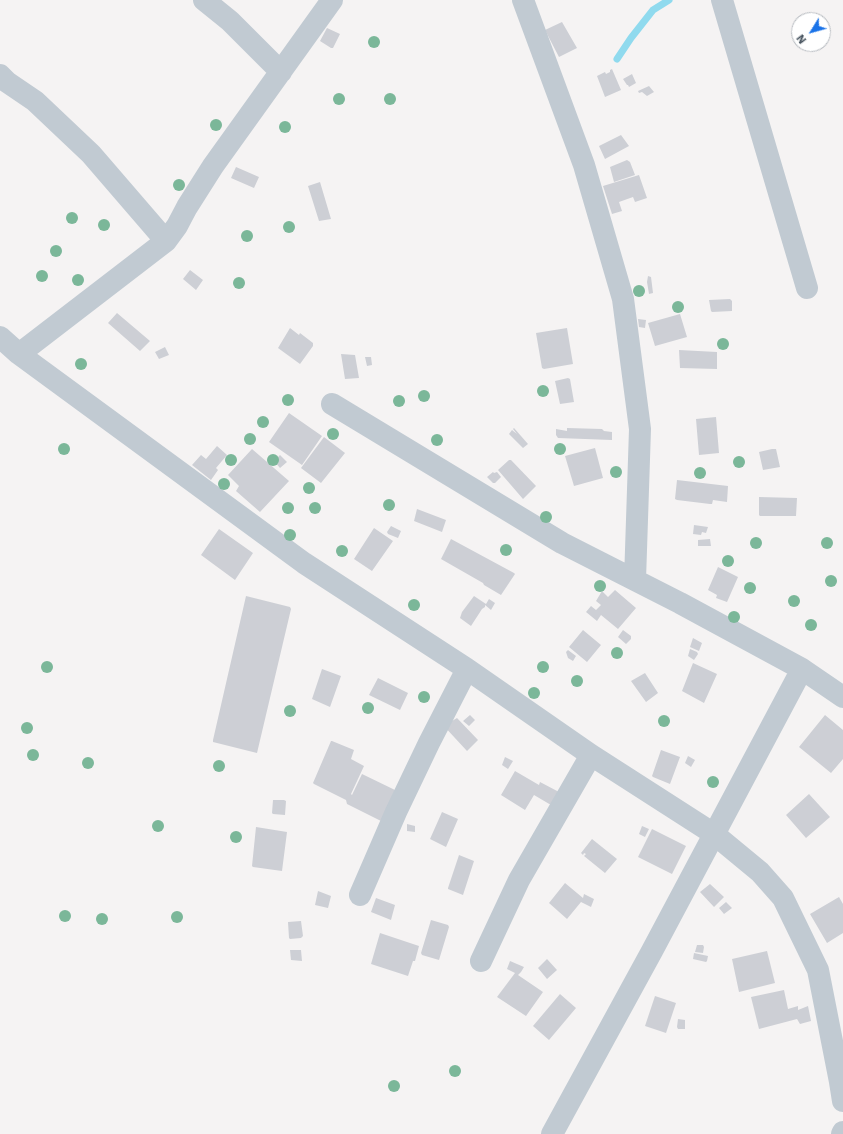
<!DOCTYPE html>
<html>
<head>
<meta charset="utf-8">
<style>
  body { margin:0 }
  #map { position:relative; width:843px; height:1134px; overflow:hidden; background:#f5f3f3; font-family:"Work Sans",sans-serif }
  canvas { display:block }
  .north { position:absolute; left:791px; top:12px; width:40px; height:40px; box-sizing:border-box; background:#fff; border:1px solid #b7bbc0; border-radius:50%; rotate:233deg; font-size:11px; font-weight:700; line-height:16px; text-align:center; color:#4a5661 }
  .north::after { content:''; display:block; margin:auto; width:14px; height:18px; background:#1a73e8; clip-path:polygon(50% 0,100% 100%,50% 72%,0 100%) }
</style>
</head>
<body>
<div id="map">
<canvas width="843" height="1134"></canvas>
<div class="north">N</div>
</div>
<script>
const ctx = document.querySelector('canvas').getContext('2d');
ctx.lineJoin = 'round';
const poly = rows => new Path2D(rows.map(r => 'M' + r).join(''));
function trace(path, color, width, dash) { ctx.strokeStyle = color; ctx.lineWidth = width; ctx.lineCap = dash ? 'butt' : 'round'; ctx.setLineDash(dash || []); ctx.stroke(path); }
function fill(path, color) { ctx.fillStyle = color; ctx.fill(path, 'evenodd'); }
trace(poly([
  [617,59,631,38,653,10,669,0]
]), '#90daee', 7);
fill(poly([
  [562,22,577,48,559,57,545,30],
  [327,28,340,34,333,48,331,48,320,41],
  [612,69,621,90,605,97,597,76,605,72,606,74,610,72,610,70],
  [632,74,636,83,629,87,628,85,627,85,623,79],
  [649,86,654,92,647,96,642,92,639,93,638,91],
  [621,135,629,146,605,159,599,146],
  [627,160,630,162,635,175,614,182,610,167],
  [236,167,259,177,254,188,231,178],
  [639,175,647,198,635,202,633,197,619,202,622,211,612,214,603,186],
  [320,182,331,219,319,221,308,186],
  [190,270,203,280,196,290,183,279],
  [648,276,651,277,653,293,649,294,647,282],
  [730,299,732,301,732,311,712,312,711,311,709,300],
  [117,313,150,341,140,351,108,323],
  [680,314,687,337,655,346,648,323],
  [638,319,646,320,645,328,639,327],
  [290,328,299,335,300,333,313,343,313,346,300,364,278,348],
  [567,328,573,364,544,369,542,368,536,333],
  [165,347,169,355,159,359,155,352],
  [679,350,717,352,717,369,680,368],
  [341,354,355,355,359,378,345,379],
  [365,357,371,357,372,365,367,366],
  [568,378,570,379,574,402,560,404,555,381],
  [289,413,322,436,302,465,269,442],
  [716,417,719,453,699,455,696,419],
  [514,428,528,444,523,448,509,434,512,430,517,434,513,429],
  [567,428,602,429,604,431,612,432,612,440,558,438,556,435,556,429,567,431],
  [324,437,345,453,321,483,301,468],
  [217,446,227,455,216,468,218,470,211,480,192,465,201,455,206,459],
  [595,448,603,478,574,486,565,456],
  [252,449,289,481,260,512,236,491,239,486,228,475],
  [772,449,776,449,780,467,763,470,759,452],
  [280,455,287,462,280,468,274,461],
  [509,460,511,460,536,486,523,499,498,470],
  [493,472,494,473,497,472,501,477,495,483,493,483,487,477],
  [677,480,728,486,727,502,713,500,712,504,710,504,677,500,675,499],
  [759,497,797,498,796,516,760,516,759,515],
  [417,509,446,520,442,532,414,521],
  [694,525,708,527,706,533,702,532,701,535,693,534],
  [391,526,401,531,398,538,388,534,387,532],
  [374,528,393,541,372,571,354,559],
  [219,529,253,553,235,580,201,555],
  [451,539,514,573,515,574,501,595,484,585,483,583,441,559],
  [710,539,711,546,698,546,698,540],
  [718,567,738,577,727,602,716,598,717,595,708,590],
  [615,590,636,608,618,629,601,615,597,621,586,612,591,606,596,610,601,605,596,601,602,591,608,597],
  [246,596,290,607,291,609,257,753,213,742,213,740],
  [474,596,486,604,489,599,495,603,491,610,485,605,485,607,482,609,471,626,460,618,462,612],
  [583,630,601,645,587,662,569,647],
  [623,630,631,636,631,639,626,644,618,637],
  [693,638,702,643,699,651,690,647],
  [690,649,697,652,698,654,694,660,688,656],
  [568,650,576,656,573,661,568,658,566,652],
  [693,663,717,674,704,703,682,691],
  [322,669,341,676,330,707,312,699],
  [645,673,658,693,646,702,631,681],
  [378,678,408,693,400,710,369,695],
  [470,715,475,720,469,726,463,721],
  [825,715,843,730,843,759,831,773,799,747],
  [457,718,478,740,467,751,442,724,452,721],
  [331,741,332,741,354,750,351,759,364,766,351,794,352,795,362,774,395,790,381,821,347,804,346,800,314,784,313,783],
  [661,750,680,757,670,784,653,777,652,776],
  [688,756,695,760,691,767,685,763],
  [505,757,513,761,508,769,502,765],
  [515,771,539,785,540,782,559,792,551,805,534,795,525,810,501,795],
  [809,794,830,817,806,838,786,815],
  [273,800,284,800,286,801,285,815,273,814,272,813],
  [442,812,458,819,446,847,430,839],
  [407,824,415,826,415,832,407,831],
  [642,826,649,829,645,837,639,834],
  [256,827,287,832,282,871,253,867,252,866],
  [652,829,686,846,672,874,638,857],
  [592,839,617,859,605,873,584,856,586,854,584,853,583,855,581,853],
  [459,855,474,861,463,895,448,889,448,888],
  [565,883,583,898,584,894,594,899,591,907,581,902,567,919,549,903],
  [710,884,724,897,714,907,700,892],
  [318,891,331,896,328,908,315,905],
  [839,897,843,904,843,933,827,943,810,914],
  [376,898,395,905,391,920,371,912],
  [726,902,732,908,724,914,719,908],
  [431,920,448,925,449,927,439,960,422,955,421,953],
  [301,921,303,936,301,938,290,939,289,938,288,922],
  [380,933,419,946,415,961,413,961,408,976,371,964],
  [697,945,703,945,704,947,703,953,695,952],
  [290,950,301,950,302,961,291,960],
  [767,951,775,983,739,992,732,959],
  [694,953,708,956,707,961,706,962,693,959],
  [547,959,557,970,547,979,538,968],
  [510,961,524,967,521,972,518,975,543,992,526,1016,497,997,515,973,507,969],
  [784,990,788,1009,798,1006,798,1010,808,1006,811,1021,800,1024,797,1019,759,1029,751,997],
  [560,994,576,1008,549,1040,533,1026],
  [655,996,676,1003,666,1033,645,1026],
  [678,1019,685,1020,685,1029,678,1029,677,1027]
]), '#cdcfd5');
trace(poly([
  [204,0,230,21,281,72],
  [523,0,584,165,623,299,640,429,635,580],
  [722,0,807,288],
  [0,75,7,82,35,101,91,154,166,241],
  [0,337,19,354,304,563,467,669,591,755,714,834,760,872,783,898,818,970,840,1082,843,1101],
  [19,354,166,241,177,226,187,207,213,166,332,0],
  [332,404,562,543,680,603,802,669,652,951,552,1134],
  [802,669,843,697],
  [360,895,396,812,429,743,467,669],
  [481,961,519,880,591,755],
  [842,1134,843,1132]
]), '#c1cad2', 22);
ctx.fillStyle = '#7bb799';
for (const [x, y] of [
  [374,42],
  [339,99],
  [390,99],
  [216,125],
  [285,127],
  [179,185],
  [72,218],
  [104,225],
  [289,227],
  [247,236],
  [56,251],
  [42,276],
  [78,280],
  [239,283],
  [639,291],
  [678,307],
  [723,344],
  [81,364],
  [543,391],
  [424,396],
  [288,400],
  [399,401],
  [263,422],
  [333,434],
  [250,439],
  [437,440],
  [64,449],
  [560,449],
  [231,460],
  [273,460],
  [739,462],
  [616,472],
  [700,473],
  [224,484],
  [309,488],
  [389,505],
  [288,508],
  [315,508],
  [546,517],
  [290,535],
  [756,543],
  [827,543],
  [506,550],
  [342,551],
  [728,561],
  [831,581],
  [600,586],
  [750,588],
  [794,601],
  [414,605],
  [734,617],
  [811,625],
  [617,653],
  [47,667],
  [543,667],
  [577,681],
  [534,693],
  [424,697],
  [368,708],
  [290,711],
  [664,721],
  [27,728],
  [33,755],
  [88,763],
  [219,766],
  [713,782],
  [158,826],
  [236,837],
  [65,916],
  [177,917],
  [102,919],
  [455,1071],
  [394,1086]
]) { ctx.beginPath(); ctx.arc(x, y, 6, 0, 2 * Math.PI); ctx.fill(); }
</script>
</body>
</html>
